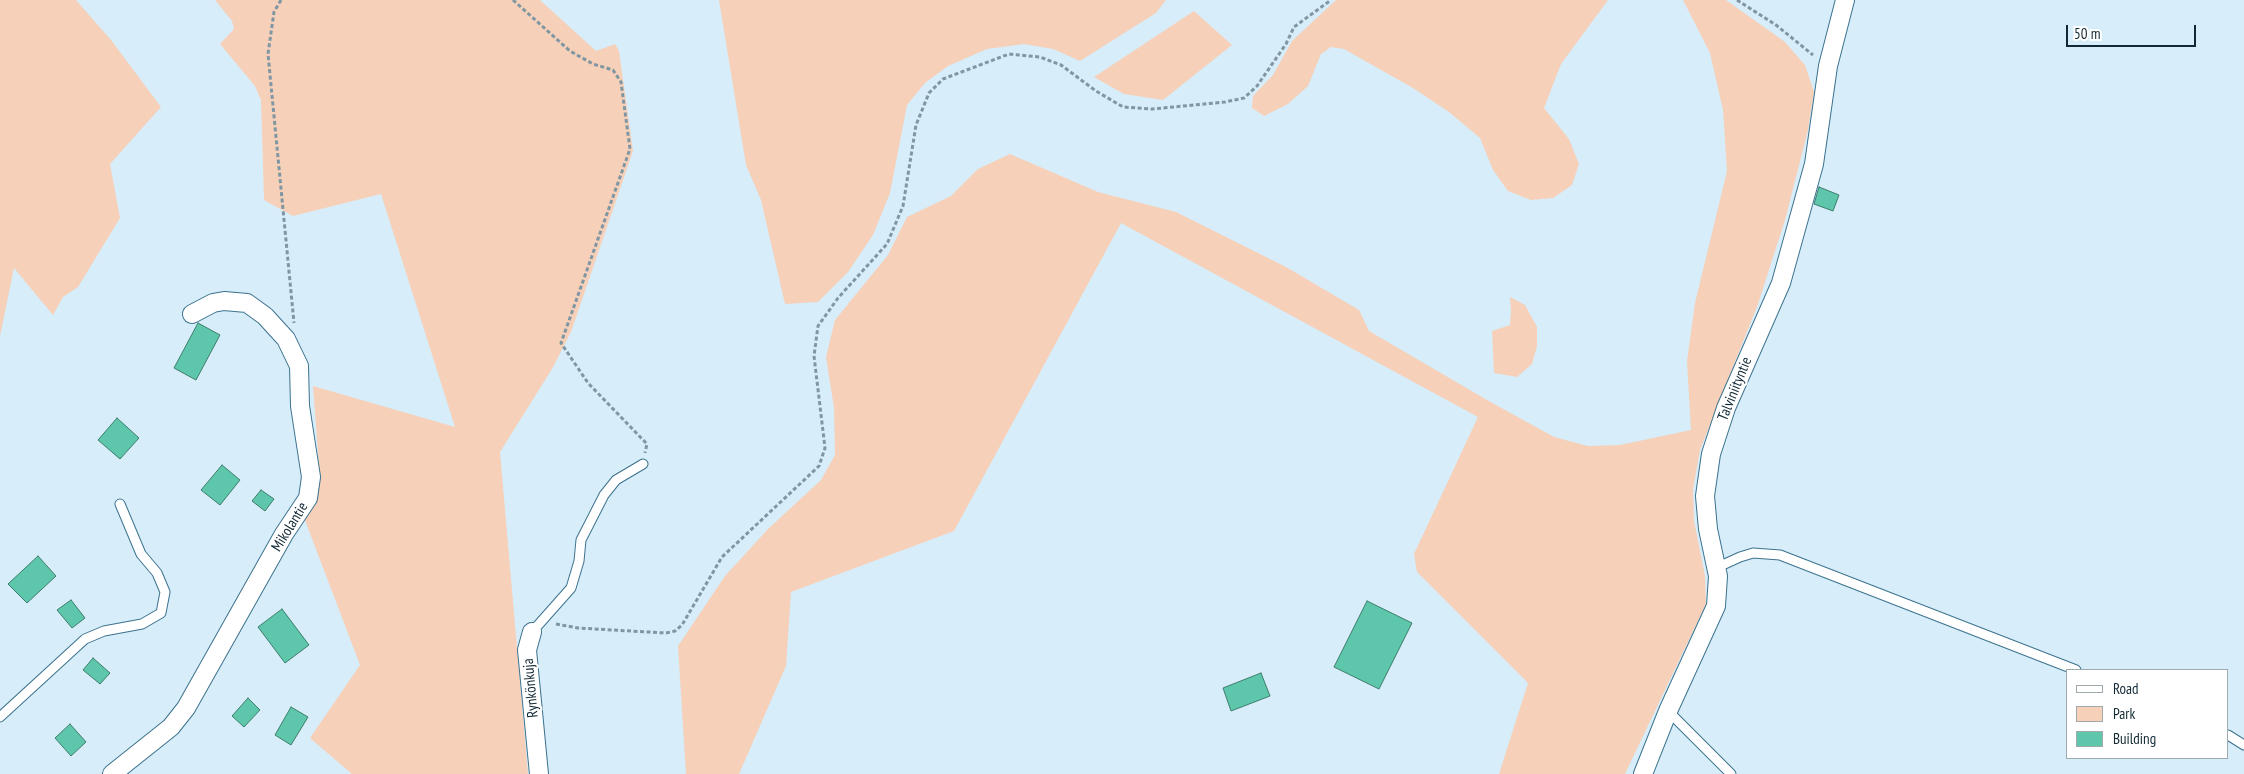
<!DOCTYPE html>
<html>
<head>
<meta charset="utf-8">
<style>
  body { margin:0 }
  #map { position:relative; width:2244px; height:774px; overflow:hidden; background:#d7edfa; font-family:"PT Sans Narrow",sans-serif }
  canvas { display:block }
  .legend { position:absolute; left:2066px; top:669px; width:162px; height:90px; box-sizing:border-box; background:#fff; border:1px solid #a0a9ae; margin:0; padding:6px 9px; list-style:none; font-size:15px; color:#122935 }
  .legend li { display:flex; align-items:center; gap:10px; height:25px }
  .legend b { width:25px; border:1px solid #a0a9ae }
  .scale { position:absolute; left:2066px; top:25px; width:130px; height:22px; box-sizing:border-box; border:2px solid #122935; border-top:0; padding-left:6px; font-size:15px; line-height:18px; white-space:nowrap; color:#122935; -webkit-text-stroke:4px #fff; paint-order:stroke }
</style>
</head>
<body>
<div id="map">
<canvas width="2244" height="774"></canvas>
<ul class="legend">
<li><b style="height:6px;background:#fff"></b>Road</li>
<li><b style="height:14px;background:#f6d0b8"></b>Park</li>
<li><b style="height:14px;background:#5ec6aa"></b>Building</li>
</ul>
<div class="scale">50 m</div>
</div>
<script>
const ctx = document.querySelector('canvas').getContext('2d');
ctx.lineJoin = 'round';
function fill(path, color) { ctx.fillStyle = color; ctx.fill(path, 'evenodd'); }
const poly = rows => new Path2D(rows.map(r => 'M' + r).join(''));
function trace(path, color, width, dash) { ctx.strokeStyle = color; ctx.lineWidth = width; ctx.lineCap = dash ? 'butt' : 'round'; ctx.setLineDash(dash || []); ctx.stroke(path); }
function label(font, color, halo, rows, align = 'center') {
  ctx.font = font + ' "PT Sans Narrow",sans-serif'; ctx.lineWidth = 4.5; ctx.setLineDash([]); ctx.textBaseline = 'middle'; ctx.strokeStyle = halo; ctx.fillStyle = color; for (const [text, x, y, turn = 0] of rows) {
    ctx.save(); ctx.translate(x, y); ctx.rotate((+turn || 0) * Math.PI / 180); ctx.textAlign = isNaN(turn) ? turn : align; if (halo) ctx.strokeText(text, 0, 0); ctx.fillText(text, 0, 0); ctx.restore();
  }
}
fill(poly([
  [0,0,76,0,111,40,161,107,110,164,120,218,78,287,63,297,53,315,14,268,0,336],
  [215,0,540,0,596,51,615,44,619,51,633,151,571,332,552,369,500,452,528,774,352,774,310,738,360,665,303,515,320,478,313,386,455,427,381,194,293,216,264,200,261,100,255,86,220,44,234,29,232,21],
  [719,0,1166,0,1156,13,1080,61,1053,49,1024,44,987,49,948,66,925,83,907,105,890,193,873,235,848,272,818,302,785,304,761,200,746,165],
  [1336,0,1608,0,1561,64,1544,108,1569,139,1579,164,1572,185,1553,198,1531,200,1508,191,1493,170,1480,138,1449,112,1413,88,1344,49,1331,47,1321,54,1308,86,1288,104,1264,116,1252,108,1253,96,1273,75,1292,41],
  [1683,0,1726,0,1785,42,1805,65,1814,92,1808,130,1785,220,1758,304,1700,450,1693,489,1694,521,1705,576,1706,604,1625,774,1499,774,1528,683,1417,572,1414,554,1478,417,1121,223,954,531,791,592,786,666,739,774,686,774,678,646,725,576,768,529,821,480,835,455,834,408,826,357,835,320,888,255,907,217,951,196,978,169,1010,154,1098,192,1176,212,1286,267,1359,310,1369,331,1487,400,1554,437,1588,446,1620,445,1691,430,1687,361,1695,303,1727,171,1723,110,1710,53],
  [1194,11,1232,45,1163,100,1124,94,1094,77],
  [1510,297,1525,305,1537,327,1537,346,1532,364,1517,377,1494,373,1492,331,1510,325,1511,311]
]), '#f6d0b8');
const building = poly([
  [1819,187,1839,195,1833,211,1814,204,1819,187],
  [198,323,220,335,196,380,174,368,198,323],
  [117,418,139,438,120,459,98,440,117,418],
  [222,465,240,480,220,505,201,490,222,465],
  [261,490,274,499,265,511,252,501,261,490],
  [38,556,56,576,27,603,8,584,38,556],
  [71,600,85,618,72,628,57,610,71,600],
  [1367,601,1412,623,1379,689,1334,667,1367,601],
  [282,609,309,645,285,663,258,627,282,609],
  [93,658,110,673,100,684,83,670,93,658],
  [1261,673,1270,696,1231,711,1223,688,1261,673],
  [248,698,260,710,244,727,232,716,248,698],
  [291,707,308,717,291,745,275,735,291,707],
  [70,724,86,742,71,756,55,738,70,724]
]);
fill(building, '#5ec6aa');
trace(building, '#3d7d6c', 1);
const service = poly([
  [1716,568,1740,557,1753,553,1780,555,2076,670],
  [532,632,571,588,579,561,581,540,604,495,616,480,643,464],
  [1668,711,1731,774],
  [0,717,85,639,104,631,142,624,161,613,165,592,157,573,141,554,120,504],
  [2228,735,2244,745]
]);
const minor = poly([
  [532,632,527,650,539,774],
  [112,774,171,727,186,708,284,534,308,498,311,477,300,406,299,366,286,339,265,316,247,303,224,301,213,303,192,314],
  [1643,774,1668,711,1716,606,1718,576,1708,529,1705,496,1711,454,1726,408,1781,283,1814,164,1828,66,1845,0]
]);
trace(service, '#3c728e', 11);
trace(minor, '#3c728e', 20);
trace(poly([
  [281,0,274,12,268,54,294,323],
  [513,0,570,51,593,64,613,70,621,82,630,149,561,343,588,383,647,444,645,453],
  [1737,0,1776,25,1813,55],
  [556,624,578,628,666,633,675,631,682,625,722,557,819,466,825,448,814,356,818,326,838,298,887,244,903,206,916,125,929,93,943,79,1009,54,1040,57,1061,65,1096,91,1123,107,1152,109,1225,102,1244,98,1257,86,1286,44,1294,27,1331,0]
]), '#8097a3', 3, [4, 2.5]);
trace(service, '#fff', 9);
trace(minor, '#fff', 18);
label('15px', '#122935', '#fff', [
  ["Talviniityntie",1735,389,-68],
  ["Mikolantie",290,527,-58],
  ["Rynkönkuja",531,688,-95]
]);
</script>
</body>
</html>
